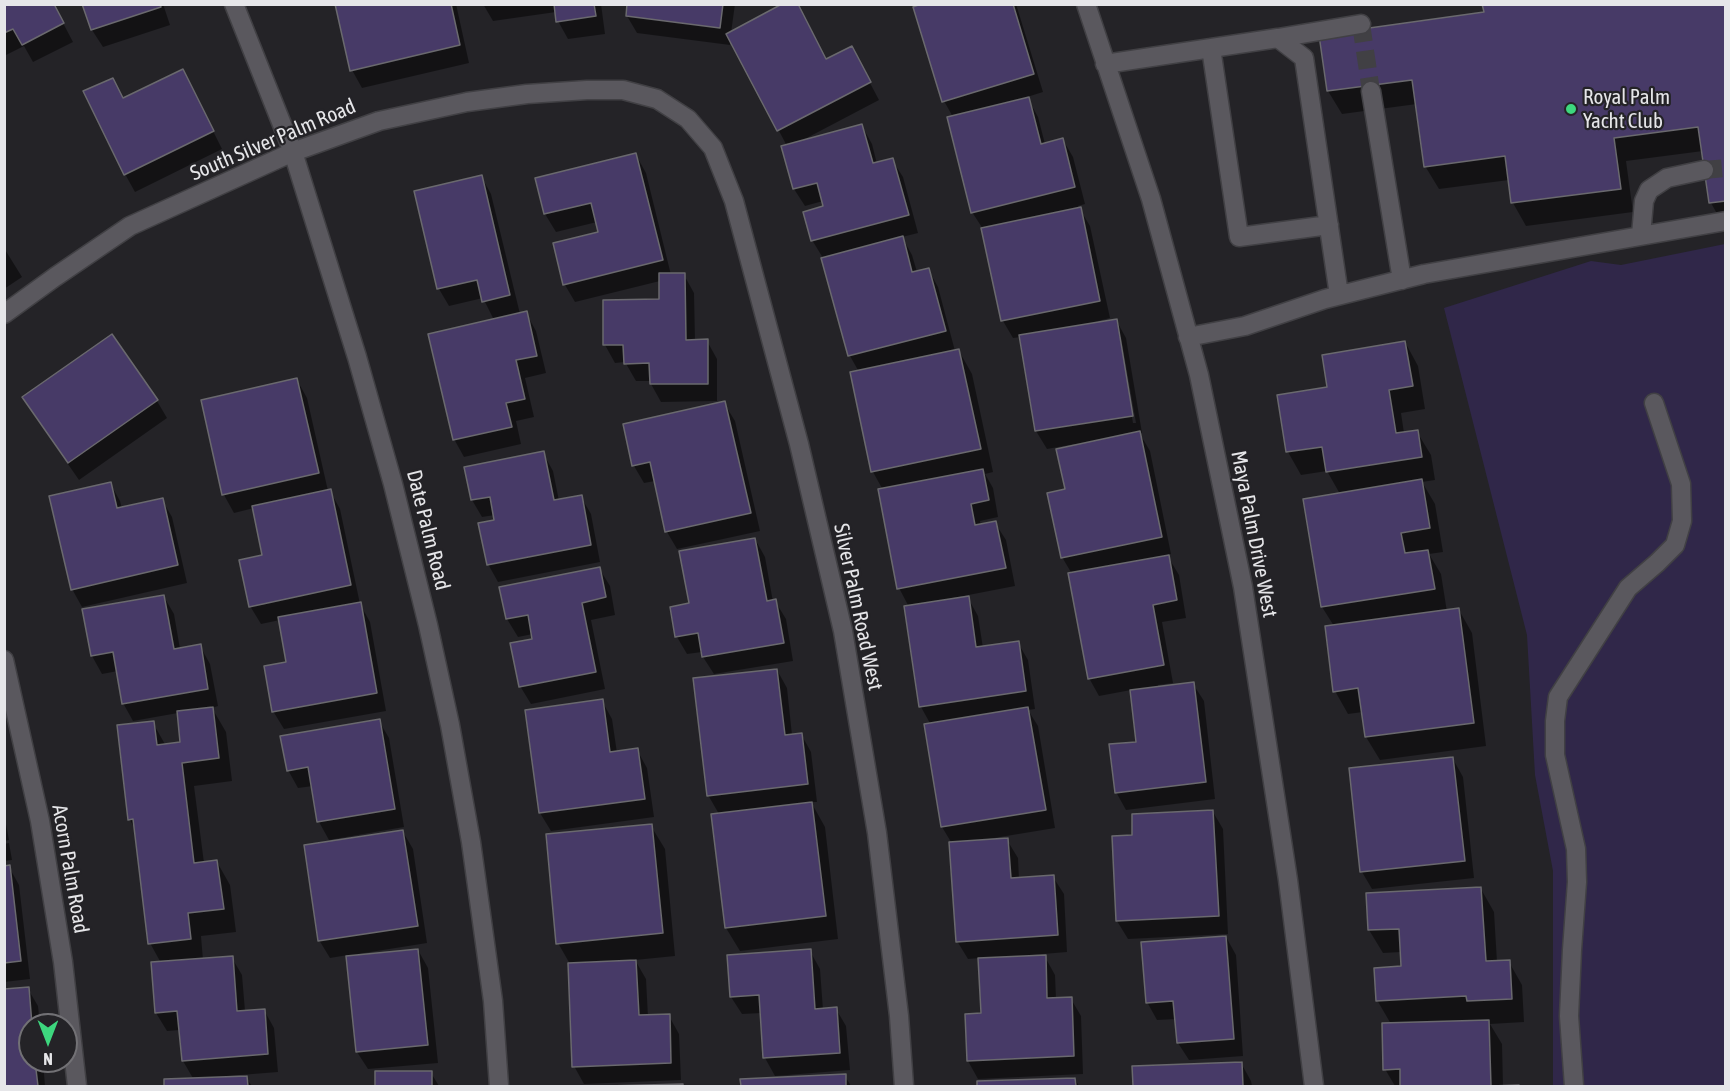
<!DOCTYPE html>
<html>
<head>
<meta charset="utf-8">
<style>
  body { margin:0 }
  #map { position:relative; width:1730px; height:1091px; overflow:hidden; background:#242327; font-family:"Asap Condensed",sans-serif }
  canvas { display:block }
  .frame { position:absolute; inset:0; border:6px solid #e6e6e9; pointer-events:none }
  .north { position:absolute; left:18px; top:1013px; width:60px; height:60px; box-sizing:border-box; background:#242327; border:2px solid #727175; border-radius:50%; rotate:180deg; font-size:16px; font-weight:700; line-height:24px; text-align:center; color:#e6e6e9 }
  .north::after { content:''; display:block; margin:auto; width:21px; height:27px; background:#3dd77e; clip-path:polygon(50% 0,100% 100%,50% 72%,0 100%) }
</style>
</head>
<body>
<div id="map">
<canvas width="1730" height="1091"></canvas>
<div class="frame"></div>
<div class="north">N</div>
</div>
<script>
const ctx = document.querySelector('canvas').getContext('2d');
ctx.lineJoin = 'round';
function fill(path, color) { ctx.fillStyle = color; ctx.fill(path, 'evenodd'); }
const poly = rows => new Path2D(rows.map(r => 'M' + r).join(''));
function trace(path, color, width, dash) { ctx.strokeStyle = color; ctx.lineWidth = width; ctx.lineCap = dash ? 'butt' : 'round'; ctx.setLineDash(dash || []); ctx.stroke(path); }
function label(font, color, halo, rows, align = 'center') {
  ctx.font = font + ' "Asap Condensed",sans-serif'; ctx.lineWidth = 4.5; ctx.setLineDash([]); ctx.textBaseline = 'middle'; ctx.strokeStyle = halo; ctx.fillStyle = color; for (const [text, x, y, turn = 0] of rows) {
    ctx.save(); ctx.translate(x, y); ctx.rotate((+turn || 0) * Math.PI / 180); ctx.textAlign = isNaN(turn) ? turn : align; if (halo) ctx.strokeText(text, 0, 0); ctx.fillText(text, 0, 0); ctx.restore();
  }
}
fill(poly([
  [1725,244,1725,1086,1553,1086,1553,871,1535,775,1527,635,1444,308,1591,261,1621,265]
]), '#302749');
fill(poly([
  [4,4,53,4,73,42,33,62,24,46,4,56],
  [84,4,163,4,170,25,103,47,92,30],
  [337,4,456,4,469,63,362,88,352,70],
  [483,4,601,4,605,34,568,39,558,21,556,12,493,21],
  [629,4,735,4,731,33,826,61,861,66,879,100,801,141,862,126,872,144,877,164,892,160,903,177,918,233,902,237,912,255,917,272,928,269,938,287,955,351,959,351,972,374,993,472,985,474,993,488,998,517,980,521,981,526,995,523,1006,540,1015,586,953,598,954,600,968,598,978,616,983,648,1018,643,1028,660,1035,709,1028,710,1038,726,1055,828,988,839,989,841,1007,840,1018,858,1019,879,1053,877,1064,894,1067,952,1031,955,1031,958,1045,957,1055,975,1056,999,1071,999,1081,1016,1083,1074,978,1079,968,1061,983,1015,980,958,968,959,957,941,951,842,942,827,931,725,921,707,909,607,899,588,883,490,873,472,852,374,859,372,850,356,823,258,812,240,825,207,823,201,805,206,794,189,787,146,730,39,730,45,637,33,627,16],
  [926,4,1016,4,1043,92,1027,97,1038,117,1045,144,1063,140,1073,157,1085,204,1078,206,1090,226,1110,318,1098,321,1099,323,1116,320,1126,338,1142,433,1140,434,1150,451,1171,554,1167,555,1179,575,1186,618,1162,622,1173,683,1158,685,1158,688,1193,684,1204,701,1215,799,1126,810,1116,792,1137,743,1131,690,1099,696,1089,678,1072,574,1062,557,1067,490,1075,444,1047,449,1036,431,1021,337,1013,338,1003,321,983,229,972,212,953,117,944,101],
  [1118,337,1121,337,1136,423,1133,423],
  [1726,4,1726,226,1724,226,1711,203,1703,151,1626,161,1633,212,1526,226,1513,203,1509,180,1439,189,1425,166,1417,104,1342,114,1328,91,1321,36],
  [183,71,222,149,135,192,125,174,123,99],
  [636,155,646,173,671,275,684,275,694,293,695,341,707,341,717,359,717,401,661,402,651,384,651,381,636,381,625,362,615,363,605,345,661,300,660,281,575,302,565,285,555,244,600,233,597,222,556,232,545,214,537,179],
  [481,176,491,194,520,314,526,313,536,331,546,373,525,378,534,417,516,421,521,444,464,457,454,439,494,320,483,298,449,306,439,289,416,192],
  [4,248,22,277,4,289],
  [1405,342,1418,366,1425,409,1401,413,1404,433,1417,432,1431,455,1435,480,1422,482,1435,504,1443,552,1429,554,1441,574,1447,612,1459,610,1472,633,1486,746,1380,760,1366,737,1363,712,1348,714,1335,691,1334,626,1322,607,1305,500,1340,494,1327,471,1301,475,1288,452,1279,397,1329,389],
  [297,380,307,398,328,491,330,491,340,509,360,604,370,622,386,711,284,729,273,711,288,663,280,620,261,624,250,606,264,556,254,508,234,513,224,495,202,401],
  [24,397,157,401,167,418,79,480,34,415],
  [724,403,735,421,760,531,677,549,667,532,655,481,644,483,634,466,625,425],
  [543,453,553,471,559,501,581,497,591,514,600,562,498,582,488,564,496,521,495,515,482,517,472,500],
  [110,483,120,501,122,509,162,500,172,517,187,583,82,607,72,589],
  [755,539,765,557,773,602,775,601,786,619,793,661,714,674,703,657,702,652,687,654,677,637,691,604],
  [599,568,610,586,615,615,591,620,605,689,531,704,520,686,534,640,533,634,518,637,507,619,501,588],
  [164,597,174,614,180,649,200,646,210,664,218,706,212,708,226,732,232,781,194,786,204,863,217,862,230,885,236,932,201,936,203,960,232,958,242,975,245,1011,264,1010,274,1028,278,1072,228,1076,228,1078,246,1078,252,1086,165,1086,165,1081,194,1080,183,1061,180,1030,167,1031,156,1013,153,964,161,963,150,943,136,831,130,820,153,723,166,746,182,743,178,713,133,721,123,703,118,671,102,674,92,656],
  [777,670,787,688,792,735,801,734,811,752,817,802,811,802,825,827,838,939,740,951,726,928,719,814,708,795],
  [602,701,612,719,617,753,637,750,647,768,654,817,551,831,540,813],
  [379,721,389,738,404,827,329,840,319,822,313,786,298,788,288,770],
  [1453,759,1463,777,1474,878,1372,889,1362,872],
  [1213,812,1223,829,1228,934,1128,939,1117,921,1113,837,1134,836],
  [4,814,9,840,4,841],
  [651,826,665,849,675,956,635,960,646,979,648,1017,669,1016,679,1034,681,1080,584,1084,574,1066,570,964,558,943],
  [403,832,413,849,427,943,358,954,358,956,418,950,428,968,438,1063,368,1069,357,1052,348,955,330,958,319,940],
  [9,843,12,860,4,861,4,844],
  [9,867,19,885,30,979,4,982,4,868],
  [1481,889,1494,912,1497,962,1509,962,1522,985,1524,1022,1490,1024,1502,1044,1503,1086,1395,1086,1385,1069,1391,1024,1377,1000,1402,968,1401,952,1383,953,1369,930],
  [1226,937,1236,955,1243,1056,1189,1060,1178,1043,1176,1019,1157,1020,1147,1002],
  [810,951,820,969,823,1010,836,1009,846,1026,850,1070,775,1076,765,1058,762,1013,742,1014,731,997],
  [28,989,38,1006,40,1025,30,1025,30,1061,43,1061,45,1086,4,1086,4,991],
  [1241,1063,1251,1081,1252,1086,1135,1086,1134,1067],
  [376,1073,431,1073,439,1086,376,1086],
  [845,1076,851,1086,742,1086,742,1080],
  [1075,1079,1079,1086,979,1086,979,1082]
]), '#0007');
const building = poly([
  [4,4,54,4,64,23,22,45,13,29,4,33,4,4],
  [82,4,160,4,161,7,91,30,82,4],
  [335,4,451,4,460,45,350,71,335,4],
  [554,4,594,4,596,16,556,22,554,4],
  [627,4,723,4,720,28,626,16,627,4],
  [782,4,798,4,826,59,852,46,871,82,777,131,726,34,782,4],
  [921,4,1013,4,1034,74,942,102,913,7,921,4],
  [1482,4,1726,4,1726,201,1709,203,1698,127,1614,138,1621,189,1511,203,1505,156,1424,167,1412,80,1327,91,1319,35,1484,12,1482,4],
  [183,69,214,131,124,175,83,91,113,78,123,98,183,69],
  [1029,97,1041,144,1063,138,1075,187,971,213,947,117,1029,97],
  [862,124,873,163,893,158,909,215,811,241,803,212,823,206,817,183,793,189,781,146,862,124],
  [636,153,663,260,563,285,553,243,598,232,591,203,544,214,535,178,636,153],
  [482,175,510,295,482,302,477,280,437,289,414,191,482,175],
  [1081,207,1100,301,1001,321,981,228,1081,207],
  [903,236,912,272,929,268,946,331,848,356,821,258,903,236],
  [659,273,685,273,686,340,708,339,708,384,650,384,649,363,624,364,623,345,603,345,603,300,659,299,659,273],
  [527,311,537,356,516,360,525,399,506,403,512,427,453,440,428,334,527,311],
  [1117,319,1133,416,1035,431,1019,335,1117,319],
  [112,334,158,400,68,463,22,397,112,334],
  [1405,341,1413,386,1389,390,1396,433,1418,430,1422,457,1326,472,1322,447,1286,452,1277,395,1327,387,1322,355,1405,341],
  [959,349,981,449,871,472,850,372,959,349],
  [297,378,319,473,222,495,201,400,297,378],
  [725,401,751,513,665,532,650,462,632,466,623,424,725,401],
  [1140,431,1162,537,1061,558,1047,493,1065,489,1056,449,1140,431],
  [544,451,554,500,582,495,591,545,487,565,478,523,494,520,490,497,471,500,464,467,544,451],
  [983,469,989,500,971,504,975,525,996,521,1006,568,897,589,878,489,983,469],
  [1422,479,1430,528,1401,533,1405,553,1428,550,1435,589,1321,607,1303,499,1422,479],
  [111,482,117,508,163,498,178,565,71,590,49,496,111,482],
  [331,489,351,585,249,607,239,560,262,555,252,506,331,489],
  [755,538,767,601,776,599,784,643,702,657,698,633,675,637,670,607,689,603,679,551,755,538],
  [1169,555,1177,600,1153,605,1164,665,1088,679,1068,573,1169,555],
  [600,567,606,597,582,603,596,672,519,687,510,643,532,639,528,615,506,619,499,587,600,567],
  [164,595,174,649,201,644,208,689,122,704,113,652,91,656,82,609,164,595],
  [969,596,976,647,1019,641,1026,691,919,707,904,606,969,596],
  [361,602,377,693,272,712,264,666,286,662,278,617,361,602],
  [1459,608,1474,723,1365,737,1358,688,1333,692,1325,626,1459,608],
  [777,669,785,735,802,733,808,784,707,796,693,678,777,669],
  [1194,682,1206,782,1115,793,1109,744,1136,742,1130,690,1194,682],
  [603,699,610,752,638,748,645,799,539,813,525,710,603,699],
  [213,707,219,758,182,763,194,863,217,860,224,909,188,913,191,939,148,944,133,819,128,820,117,725,154,721,157,745,180,742,177,711,213,707],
  [1028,707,1046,810,941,827,924,724,1028,707],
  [380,719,395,809,317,822,308,767,287,771,280,736,380,719],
  [1453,757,1465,861,1360,872,1349,768,1453,757],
  [812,802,826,916,725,928,711,814,812,802],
  [1213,810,1219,916,1116,921,1112,836,1132,835,1132,814,1213,810],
  [652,824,663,933,556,944,546,834,652,824],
  [403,830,418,926,318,941,304,845,403,830],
  [1008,838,1011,878,1054,875,1058,935,956,942,949,842,1008,838],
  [10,865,21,961,4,963,4,866,10,865],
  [1481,887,1486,961,1510,960,1512,999,1467,1001,1466,996,1376,1001,1374,968,1401,966,1399,929,1368,930,1366,893,1481,887],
  [1226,936,1234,1039,1177,1043,1173,1001,1146,1003,1141,942,1226,936],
  [418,949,428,1045,356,1052,346,956,418,949],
  [811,949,815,1009,837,1007,840,1053,763,1058,759,995,730,997,727,955,811,949],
  [1046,955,1047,998,1072,997,1074,1056,967,1061,965,1014,981,1013,978,958,1046,955],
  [233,956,237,1011,265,1009,268,1054,182,1061,177,1011,155,1013,151,962,233,956],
  [636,960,639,1015,670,1014,671,1063,572,1067,568,963,636,960],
  [29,987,32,1025,30,1025,30,1061,35,1061,38,1086,4,1086,4,989,29,987],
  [1489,1020,1491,1086,1519,1085,1519,1086,1400,1086,1400,1069,1383,1070,1382,1023,1489,1020],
  [1242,1062,1243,1086,1133,1086,1132,1066,1242,1062],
  [375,1071,432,1071,432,1086,375,1086,375,1071],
  [846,1074,846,1086,741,1086,740,1079,846,1074],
  [247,1076,248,1086,164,1086,164,1079,247,1076],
  [1075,1078,1076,1086,977,1086,977,1081,1075,1078],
  [683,1084,683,1086,607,1086,683,1084]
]);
fill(building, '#473a67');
trace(building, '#6a696e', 1.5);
trace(poly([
  [1361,24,1371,91],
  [1704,170,1726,168]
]), '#414044', 18, [18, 9]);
const minor = poly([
  [234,4,293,152,357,357,393,484,428,625,450,725,471,842,493,1001,499,1086],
  [1086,4,1151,199,1199,375,1243,587,1288,880,1314,1086],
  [1278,38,1361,24],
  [1211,48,1239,237,1329,225],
  [1105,64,1278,38,1304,58,1339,295],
  [1371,91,1402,280],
  [1641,235,1644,201,1649,190,1667,178,1704,170],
  [4,314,55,277,130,226,293,152,379,121,467,102,527,94,587,90,623,90,657,99,688,119,713,148,734,201,799,444,843,631,877,833,899,1016,904,1086],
  [1188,337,1245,326,1325,299,1424,274,1726,221],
  [4,660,40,821,63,962,77,1086],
  [1574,1086,1569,1016,1572,950,1577,882,1576,849,1555,755,1555,721,1558,697,1628,588,1657,563,1675,545,1682,521,1681,484,1654,403]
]);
trace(minor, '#414044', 21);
trace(minor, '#5a585e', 18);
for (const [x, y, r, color] of [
  [1571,109,6,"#3dd77e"]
]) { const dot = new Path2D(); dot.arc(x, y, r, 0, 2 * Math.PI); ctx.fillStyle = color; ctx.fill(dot); trace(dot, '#242327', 2); }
label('21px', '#e6e6e9', '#242327', [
  ["Royal Palm",1583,97],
  ["Yacht Club",1583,121]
], 'left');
label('21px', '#e6e6e9', '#242327', [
  ["South Silver Palm Road",273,140,-23],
  ["Date Palm Road",428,530,76],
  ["Maya Palm Drive West",1254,534,79],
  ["Silver Palm Road West",858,607,78],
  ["Acorn Palm Road",70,869,80]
]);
</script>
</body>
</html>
